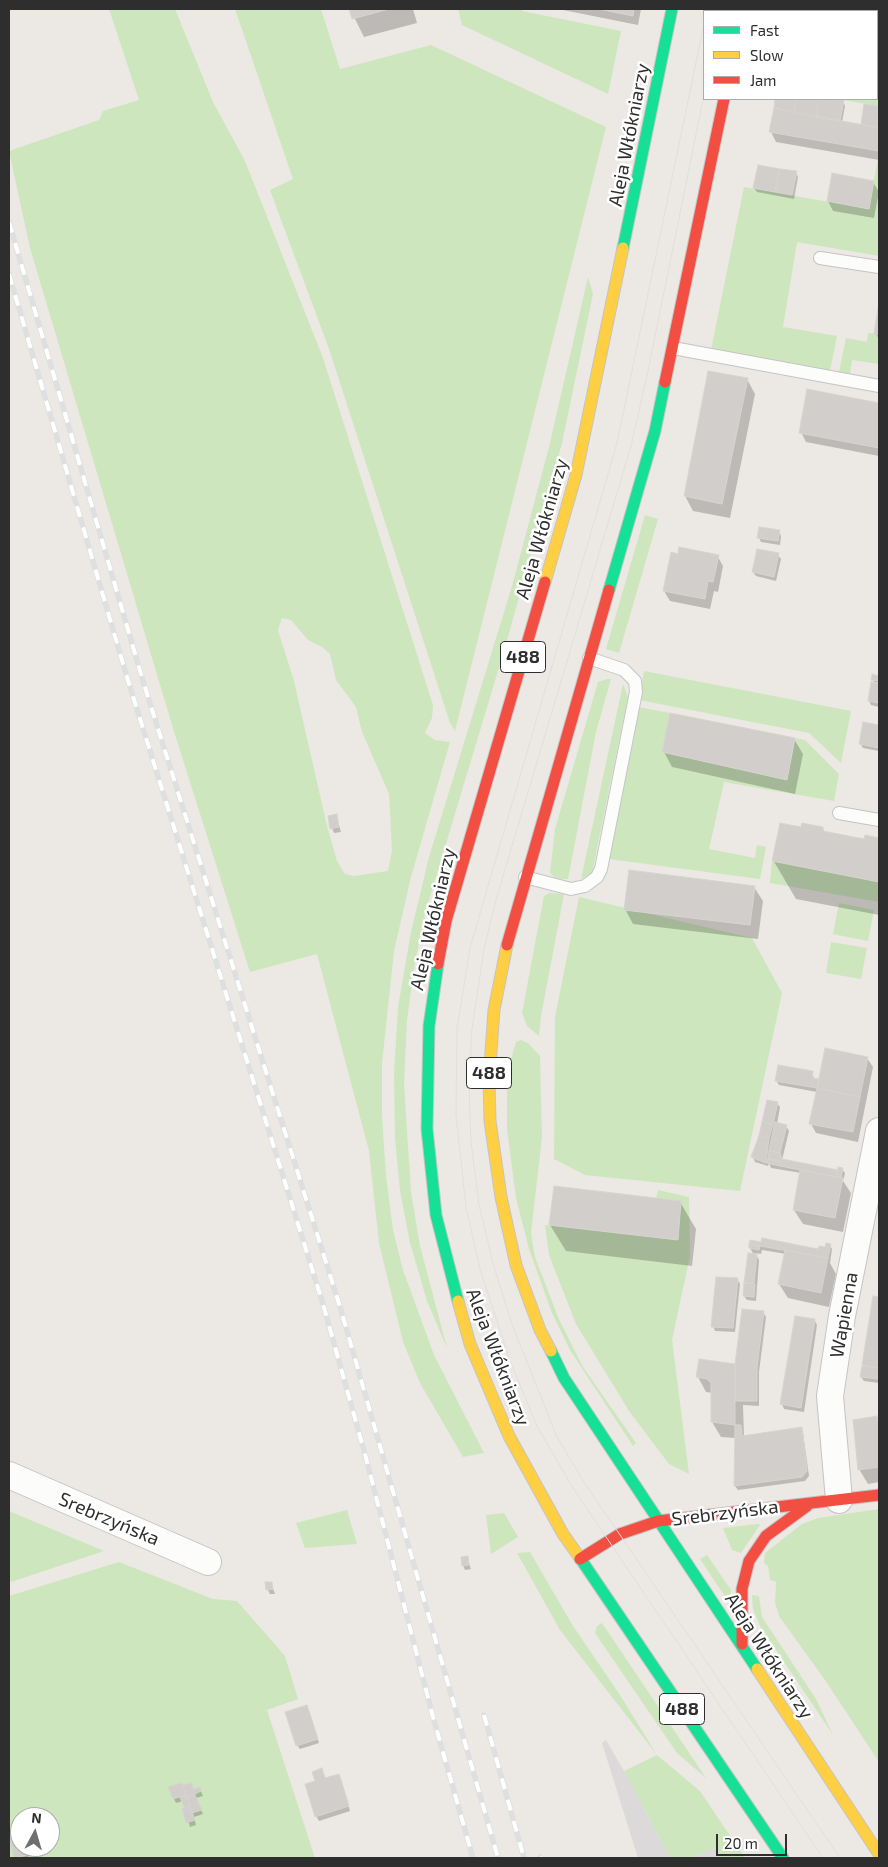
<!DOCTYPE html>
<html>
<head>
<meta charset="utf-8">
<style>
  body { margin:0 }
  #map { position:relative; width:888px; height:1867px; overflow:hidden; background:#ece8e4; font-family:"Exo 2",sans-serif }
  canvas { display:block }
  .frame { position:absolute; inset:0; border:10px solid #2e2e2e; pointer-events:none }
  .legend { position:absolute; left:703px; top:10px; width:175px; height:90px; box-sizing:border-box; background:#fff; border:1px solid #ababab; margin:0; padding:6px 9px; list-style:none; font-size:15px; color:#2e2e2e }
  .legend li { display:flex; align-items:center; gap:10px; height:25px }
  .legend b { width:25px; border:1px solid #ababab }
  .north { position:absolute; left:10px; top:1807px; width:50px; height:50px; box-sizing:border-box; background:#fff; border:1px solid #ababab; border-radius:50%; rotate:6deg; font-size:14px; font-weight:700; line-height:20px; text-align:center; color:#2e2e2e }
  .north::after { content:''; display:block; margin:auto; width:18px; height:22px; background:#706f6e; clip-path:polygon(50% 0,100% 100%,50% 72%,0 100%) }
  .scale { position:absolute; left:716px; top:1834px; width:71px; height:22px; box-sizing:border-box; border:2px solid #2e2e2e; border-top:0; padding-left:6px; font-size:15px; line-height:18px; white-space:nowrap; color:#2e2e2e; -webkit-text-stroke:4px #fff; paint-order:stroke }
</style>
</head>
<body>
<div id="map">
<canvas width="888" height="1867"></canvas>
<div class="frame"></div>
<ul class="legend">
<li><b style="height:6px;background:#16e098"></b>Fast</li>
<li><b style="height:6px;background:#ffcf43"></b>Slow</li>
<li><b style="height:6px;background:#f24e42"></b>Jam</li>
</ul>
<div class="north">N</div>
<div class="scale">20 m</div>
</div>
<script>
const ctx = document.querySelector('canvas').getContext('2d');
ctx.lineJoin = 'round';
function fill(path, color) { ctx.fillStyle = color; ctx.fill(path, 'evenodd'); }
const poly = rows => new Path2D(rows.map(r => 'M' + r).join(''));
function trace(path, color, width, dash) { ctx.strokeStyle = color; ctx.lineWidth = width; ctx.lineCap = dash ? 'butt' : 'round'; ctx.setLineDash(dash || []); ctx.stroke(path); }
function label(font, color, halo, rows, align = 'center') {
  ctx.font = font + ' "Exo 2",sans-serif'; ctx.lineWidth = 5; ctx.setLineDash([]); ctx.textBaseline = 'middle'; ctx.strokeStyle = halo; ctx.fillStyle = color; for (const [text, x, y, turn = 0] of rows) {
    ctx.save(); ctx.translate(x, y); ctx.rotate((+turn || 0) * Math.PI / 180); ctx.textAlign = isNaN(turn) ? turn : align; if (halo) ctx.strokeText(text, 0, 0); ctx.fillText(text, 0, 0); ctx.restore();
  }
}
fill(poly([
  [606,1740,624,1771,670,1858,638,1858,602,1743],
  [715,1848,722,1858,691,1858]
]), '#dcd9db');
fill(poly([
  [109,9,175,9,213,102,245,161,323,358,433,705,432,718,425,733,435,740,450,742,411,877,394,951,382,1063,382,1116,386,1176,393,1230,403,1270,434,1355,484,1453,463,1457,420,1383,403,1342,379,1243,369,1151,317,954,250,972,172,725,30,248,9,151,99,120,103,111,139,100],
  [282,618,291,620,308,640,322,647,330,654,336,680,356,707,362,732,389,794,392,851,388,871,354,876,345,874,337,861,327,826,294,681,278,630],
  [235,9,321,9,340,69,431,45,606,127,455,731,450,723,329,349,270,190,293,179],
  [458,9,522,9,522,11,621,31,608,94,462,25],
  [777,9,879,9,879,14,877,11,777,11],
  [877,54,879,55,879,106,837,99,877,99],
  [879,152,879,256,797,242,783,327,837,336,830,371,711,350,744,187,869,209],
  [588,277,593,294,562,443,504,651,426,910,415,962,407,1020,404,1084,411,1192,420,1246,447,1348,427,1301,410,1243,400,1191,395,1138,394,1073,398,1007,411,932,429,857,512,586,549,447],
  [868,333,879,334,879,364,852,360,850,375,839,372,846,338,867,342],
  [645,515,658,519,619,653,606,649],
  [644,671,851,711,841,763,809,733,639,700],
  [607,679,611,679,596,732,568,879,561,879,554,877,550,873,555,829,598,682],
  [623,684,628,697,592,873,581,879],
  [638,707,670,713,663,752,787,780,795,738,805,740,839,774,834,801,724,782,709,849,755,858,757,845,766,847,760,879,609,859],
  [772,861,879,882,879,902,770,883],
  [550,893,564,894,541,1016,539,1036,527,1026,522,1013,544,896],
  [579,897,752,938,782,993,740,1191,585,1175,554,1159,555,1017],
  [839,903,874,910,868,941,833,934],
  [831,942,867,948,861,979,826,973],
  [521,1040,528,1043,540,1056,542,1137,531,1233,535,1257,558,1317,583,1367,636,1443,633,1446,570,1350,552,1313,529,1249,516,1198,507,1129,507,1073,516,1042],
  [658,1190,689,1197,690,1256,672,1340,689,1474,669,1464,629,1411,576,1324,549,1255,545,1225,677,1240,681,1201,656,1198],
  [879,1509,879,1762,825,1680,779,1616,775,1603,776,1582,770,1580,768,1566,764,1563,765,1553,802,1524,818,1518],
  [347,1510,357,1544,305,1548,296,1523],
  [9,1511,104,1551,11,1582,9,1576],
  [504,1513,518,1537,491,1554,486,1515],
  [758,1524,760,1525,741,1553,732,1550,723,1528],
  [530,1552,573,1626,620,1695,657,1755,700,1791,745,1858,722,1858,715,1848,691,1858,670,1858,624,1771,657,1755,560,1630,517,1553],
  [707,1555,731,1590,730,1604,700,1559],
  [119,1562,213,1599,237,1601,285,1656,298,1699,267,1710,315,1858,9,1858,9,1596],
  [20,1817,50,1817,50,1847,20,1847],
  [752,1595,759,1596,762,1617,816,1699,833,1735,760,1626,753,1609],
  [602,1623,706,1778,677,1753,595,1633,597,1626]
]), '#cee6be');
fill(poly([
  [350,9,413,9,417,23,364,37],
  [558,9,641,9,638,25],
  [877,15,879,16,879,67,877,62],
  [777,99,829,99,843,101,845,106,842,122,862,126,865,105,879,108,879,160,776,142,771,132],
  [796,172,798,177,794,199,757,192,754,188],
  [833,174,873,182,879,192,874,218,833,211,828,201],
  [879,310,879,340,876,333],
  [747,379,755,394,730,518,693,511,685,496],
  [808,391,879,404,879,456,806,442,801,432],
  [779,531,781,536,780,545,761,542,759,538],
  [778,555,781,559,776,581,756,576,753,572],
  [718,557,723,566,718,592,714,591,710,609,670,601,664,591],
  [873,676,879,677,879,707,871,705,869,701,874,683],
  [864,723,879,726,879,751,863,748,860,743],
  [794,739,803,754,795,794,672,767,664,752],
  [336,815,341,832,334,833,332,828],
  [823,828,825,833,865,841,866,836,879,839,879,915,796,899,773,860,802,829],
  [754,887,763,901,758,939,633,924,625,909],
  [867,1058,873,1067,858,1142,816,1133,811,1124,817,1092,779,1085,776,1080,812,1072,814,1079,820,1080],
  [768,1101,777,1103,780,1107,777,1124,786,1126,789,1131,782,1160,839,1171,842,1169,845,1173,843,1181,851,1193,843,1232,803,1224,794,1210,801,1173,771,1168,769,1163,768,1166,755,1162,753,1157],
  [680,1202,696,1229,692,1266,566,1251,550,1225],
  [751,1241,819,1251,830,1245,832,1249,830,1263,836,1274,829,1307,788,1298,779,1284,786,1254,762,1250,761,1254,755,1253,759,1260,756,1301,747,1300,744,1296,749,1254,754,1255,750,1248],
  [737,1279,740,1284,735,1332,715,1331,713,1326],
  [874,1297,879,1298,879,1390,879,1383,864,1381,861,1377,865,1368,863,1365],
  [763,1312,766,1317,759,1372,759,1406,743,1405,744,1437,801,1429,803,1433,809,1476,805,1481,738,1490,735,1486,736,1438,721,1437,712,1422,713,1393,706,1392,698,1377,734,1366],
  [815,1321,817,1325,804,1412,784,1409,782,1404],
  [876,1417,879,1423,879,1482,868,1484,859,1469],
  [467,1558,471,1569,465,1570,463,1565],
  [271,1583,275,1594,270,1594,268,1590],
  [309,1711,319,1743,300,1749,297,1745],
  [321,1770,326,1779,341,1779,350,1811,319,1821,316,1816,317,1781],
  [182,1784,183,1786,191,1784,194,1791,200,1789,203,1796,196,1798,203,1814,194,1817,196,1825,190,1827,183,1801,176,1803,174,1799],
  [20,1836,20,1847,25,1847,29,1858,16,1858,10,1839]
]), '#0003');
const building = poly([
  [349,9,389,9,352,19,349,9],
  [599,9,634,9,633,16,599,9],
  [877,14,879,14,879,55,877,54,877,14],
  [775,99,796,99,794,113,774,108,775,99],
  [796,99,819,99,816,117,794,113,796,99],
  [819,99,844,100,840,121,816,117,819,99],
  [864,104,879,106,879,128,861,124,864,104],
  [774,108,879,128,879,151,769,132,774,108],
  [758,165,780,169,775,192,753,188,758,165],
  [780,169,797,171,792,195,775,192,780,169],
  [832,173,874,181,869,209,827,201,832,173],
  [879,302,879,334,874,334,879,302],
  [708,371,748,378,722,504,684,496,708,371],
  [807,389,879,403,879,448,799,433,807,389],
  [759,527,780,530,778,541,757,538,759,527],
  [679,547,719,555,713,582,708,581,705,599,663,591,671,552,678,554,679,547],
  [757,549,779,553,774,577,752,572,757,549],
  [872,674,879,676,879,681,871,680,872,674],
  [871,682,879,683,879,703,868,701,871,682],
  [670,713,795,738,787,780,662,752,670,713],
  [863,722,879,725,879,748,859,744,863,722],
  [337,814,339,827,330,829,328,816,337,814],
  [780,823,801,827,802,823,823,827,823,831,864,839,865,835,879,838,879,882,772,861,780,823],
  [629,870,755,886,750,925,624,910,629,870],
  [825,1048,868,1057,860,1097,817,1088,825,1048],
  [778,1065,813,1071,812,1078,819,1079,817,1088,775,1081,778,1065],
  [817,1088,860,1097,853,1132,809,1124,817,1088],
  [767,1100,778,1102,773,1124,762,1122,767,1100],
  [762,1122,773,1124,769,1138,759,1136,762,1122],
  [775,1122,787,1125,780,1153,769,1151,775,1122],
  [759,1136,769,1138,766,1163,751,1157,759,1136],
  [769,1151,780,1153,782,1159,838,1170,837,1177,780,1166,781,1161,768,1159,769,1151],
  [768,1159,781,1161,780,1166,767,1163,768,1159],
  [838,1167,843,1168,841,1177,837,1177,838,1167],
  [800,1170,843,1178,835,1218,793,1210,800,1170],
  [554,1186,681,1201,678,1240,549,1225,554,1186],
  [762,1238,818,1249,819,1246,825,1247,826,1243,831,1244,828,1258,749,1244,750,1240,761,1242,762,1238],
  [749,1244,760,1246,759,1250,749,1248,749,1244],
  [785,1250,828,1258,821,1293,778,1284,785,1250],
  [748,1253,757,1254,754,1283,744,1283,748,1253],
  [716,1277,738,1278,733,1328,711,1327,716,1277],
  [744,1283,755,1284,754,1297,743,1296,744,1283],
  [873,1296,879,1297,879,1368,862,1365,873,1296],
  [742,1309,764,1311,757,1367,757,1401,735,1401,735,1364,742,1309],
  [795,1316,815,1319,801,1408,780,1404,795,1316],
  [699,1359,735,1364,735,1425,711,1422,711,1383,707,1379,696,1377,699,1359],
  [862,1366,879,1368,878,1379,860,1377,862,1366],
  [877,1416,879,1427,879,1467,858,1470,853,1420,877,1416],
  [735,1425,741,1425,742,1436,802,1427,807,1471,802,1477,734,1486,735,1425],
  [468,1556,469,1565,462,1566,461,1557,468,1556],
  [265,1582,272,1582,273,1589,266,1590,265,1582],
  [307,1705,318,1739,296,1746,285,1712,307,1705],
  [322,1768,325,1778,339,1774,349,1806,315,1817,305,1784,315,1781,312,1772,322,1768],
  [182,1783,186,1795,173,1799,168,1787,182,1783],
  [192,1783,193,1789,200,1787,201,1791,187,1798,183,1785,192,1783],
  [186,1795,190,1806,184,1808,180,1797,186,1795],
  [195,1795,202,1810,192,1813,187,1798,195,1795],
  [190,1806,195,1820,186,1823,182,1809,190,1806],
  [20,1835,20,1847,25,1847,28,1855,14,1858,9,1838,20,1835]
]);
fill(building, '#d1cecb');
trace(building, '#d7d4d0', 1);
const lane = poly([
  [820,258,879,267],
  [673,348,879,386],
  [839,813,879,820],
  [525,877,571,889,585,886,597,877,601,869,636,692,635,681,624,670,589,658]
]);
const street = poly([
  [9,1475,208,1562],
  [839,1500,830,1396,842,1316,879,1131]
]);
const fast = poly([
  [623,248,672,9],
  [609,590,655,431,665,382],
  [438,964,429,1026,427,1129,436,1215,458,1301],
  [551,1351,564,1378,757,1669],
  [580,1558,783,1858]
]);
const slow = poly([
  [545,582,576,475,623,248],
  [507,945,494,1010,489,1080,490,1121,501,1197,516,1265,540,1330,551,1351],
  [458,1301,470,1344,509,1436,563,1534,580,1558],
  [757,1669,879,1854]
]);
const jam = poly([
  [742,9,742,11],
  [665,382,724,99],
  [507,945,609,590],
  [438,964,446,921,545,582],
  [580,1559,620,1534,658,1521,879,1495],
  [742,1644,742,1589,749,1561,766,1536,807,1506]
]);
trace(lane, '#c5c4c5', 14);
trace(street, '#c5c4c5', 28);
trace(fast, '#c5c4c5', 13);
trace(slow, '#c5c4c5', 13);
trace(jam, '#c5c4c5', 13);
trace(lane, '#fcfcfb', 12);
trace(street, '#fcfcfb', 26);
trace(fast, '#16e098', 11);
trace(slow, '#ffcf43', 11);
trace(jam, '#f24e42', 11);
trace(poly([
  [707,11,707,9],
  [721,11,722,9],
  [704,24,617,443,470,948,457,1029,456,1115,466,1207,480,1269,510,1361,537,1426,573,1488,823,1858],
  [704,95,648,371,631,446,496,900,484,949,472,1029,469,1085,471,1142,479,1205,494,1267,513,1327,557,1437,584,1482,840,1858]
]), '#dfdfe1', 1);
const rail = poly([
  [9,222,143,681,341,1310,498,1858],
  [9,274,126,674,323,1304,366,1458,433,1717,473,1858],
  [484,1715,524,1858],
  [540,1857,541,1858]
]);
trace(rail, '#dfdfe1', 5.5);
trace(rail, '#fff', 4, [11]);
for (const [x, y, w] of [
  [523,657,45],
  [489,1073,45],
  [682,1709,45]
]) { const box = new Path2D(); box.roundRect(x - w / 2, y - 15.5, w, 31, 4); ctx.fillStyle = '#fff'; ctx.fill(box); trace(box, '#2e2e2e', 1); }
label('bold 18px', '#2e2e2e', null, [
  ["488",523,657],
  ["488",489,1073],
  ["488",682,1709]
]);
label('19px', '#2e2e2e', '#fff', [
  ["Aleja Włókniarzy",629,135,-79],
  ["Aleja Włókniarzy",542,529,-74],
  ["Aleja Włókniarzy",433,919,-77],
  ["Wapienna",844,1315,-80],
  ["Aleja Włókniarzy",498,1357,69],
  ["Srebrzyńska",725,1513,-7],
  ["Srebrzyńska",109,1519,23],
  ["Aleja Włókniarzy",769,1656,57]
]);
</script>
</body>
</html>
